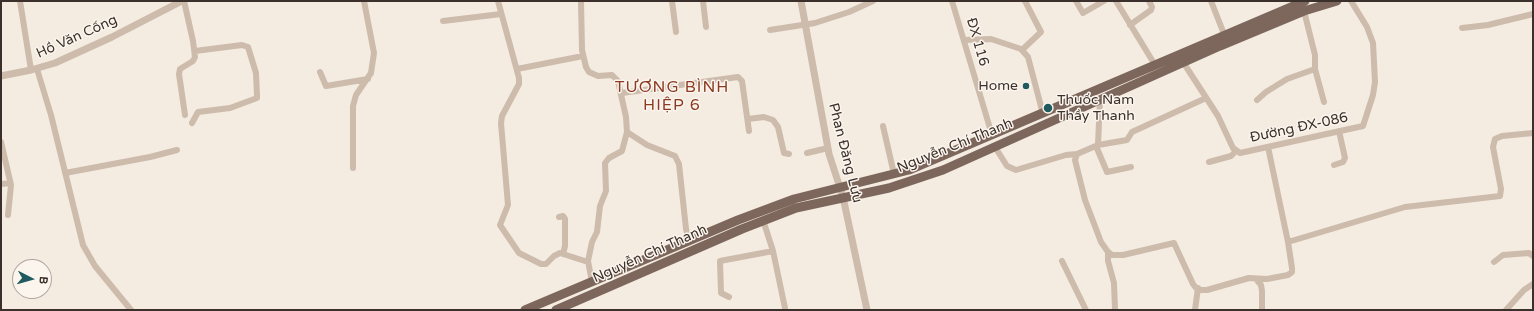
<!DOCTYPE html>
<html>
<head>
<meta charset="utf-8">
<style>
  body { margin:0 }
  #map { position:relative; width:1534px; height:311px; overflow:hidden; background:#f4ebe1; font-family:"Varela Round",sans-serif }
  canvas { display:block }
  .frame { position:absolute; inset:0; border:2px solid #3b302b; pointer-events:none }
  .north { position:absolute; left:12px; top:259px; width:40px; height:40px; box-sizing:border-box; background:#fbf5ee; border:1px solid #aea6a0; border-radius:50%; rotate:96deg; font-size:11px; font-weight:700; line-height:16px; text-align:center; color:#3b302b }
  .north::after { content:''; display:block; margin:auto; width:14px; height:18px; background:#1f5a5e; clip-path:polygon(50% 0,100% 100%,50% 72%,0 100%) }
</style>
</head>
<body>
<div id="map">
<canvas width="1534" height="311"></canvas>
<div class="frame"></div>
<div class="north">B</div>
</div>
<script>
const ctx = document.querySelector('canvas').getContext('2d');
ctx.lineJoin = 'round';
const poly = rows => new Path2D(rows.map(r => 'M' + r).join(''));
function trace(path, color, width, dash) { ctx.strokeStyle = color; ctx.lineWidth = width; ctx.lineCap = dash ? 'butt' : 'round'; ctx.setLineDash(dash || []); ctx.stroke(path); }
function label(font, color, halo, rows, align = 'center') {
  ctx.font = font + ' "Varela Round",sans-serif'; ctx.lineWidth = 3; ctx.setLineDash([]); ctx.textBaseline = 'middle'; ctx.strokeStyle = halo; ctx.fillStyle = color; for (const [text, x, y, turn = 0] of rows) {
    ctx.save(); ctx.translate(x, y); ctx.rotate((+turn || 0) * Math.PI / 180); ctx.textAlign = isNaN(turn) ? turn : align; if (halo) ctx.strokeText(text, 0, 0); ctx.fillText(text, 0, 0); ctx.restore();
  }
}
trace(poly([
  [20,1,31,70],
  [184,1,193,41,195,57,193,61,180,69,179,74,185,115],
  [498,1,519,78,519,84,502,116,501,123,508,205,500,225,519,253,541,264,546,264,554,256,560,253,588,262],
  [581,1,582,50,586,67,589,72,598,76,612,75,618,81,626,117,627,132,622,151,609,158,605,163,606,191,600,206,597,232,592,242,588,261,592,282],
  [672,1,676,32],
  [703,1,706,27],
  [952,1,992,135],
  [1076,1,1083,13,1104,1],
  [1116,1,1155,65],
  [1211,1,1224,34],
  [1304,11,1315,55,1315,69,1324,102],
  [443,21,501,14],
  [1130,25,1151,10,1152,7,1149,1],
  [1462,28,1488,25,1533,14],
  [770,30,815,23,849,12,873,1],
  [964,40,991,39,1021,49,1028,57,1043,114],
  [1022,50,1041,32,1025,1],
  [1183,62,1218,116,1233,148,1240,153,1363,126,1373,95,1375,82,1373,43,1367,27,1351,1],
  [37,69,51,115,83,245,95,266,131,310],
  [517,69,583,56],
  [320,72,326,86,368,79],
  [622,93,738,77,742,81,749,131],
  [1100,99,1098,145,1077,154,1075,160,1085,200,1101,242,1108,252,1112,255,1123,255,1174,243,1193,284,1196,288,1201,290,1207,290,1249,278,1267,279,1288,275,1292,272,1292,268,1288,242,1405,207,1500,196,1501,189,1493,147,1495,139,1502,136,1533,133],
  [1257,100,1266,92,1287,79,1315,69],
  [748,119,764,117,773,120,778,127,784,153,789,154],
  [192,123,198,112,230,108,257,98,257,96,256,73,248,47,242,45,195,51],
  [883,126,894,174],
  [627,132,647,145,675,156,679,164,686,229,689,240],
  [1,142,11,185,8,215],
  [1098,145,1127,140,1132,132,1206,98],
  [1096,146,1107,172,1131,167],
  [995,147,1007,166,1016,170,1066,155,1077,154],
  [1268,147,1288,242],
  [807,153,828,148],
  [1209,162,1231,156,1236,151],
  [1334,165,1343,162,1345,158,1339,131],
  [353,168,353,106,356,95,371,73,374,53,364,1],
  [65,173,150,157,177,150],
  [1,184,10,183],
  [559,217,563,216,565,219,565,246,563,254],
  [763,220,773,251,785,308],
  [1108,252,1108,261,1114,283,1115,309],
  [1062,261,1086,310],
  [1494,262,1503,255,1529,253,1533,256],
  [1256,279,1261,285,1262,291,1262,310],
  [729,297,721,293,720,261,773,251],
  [1195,310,1198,288],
  [1506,310,1524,290,1533,284]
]), '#cdbbac', 6);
trace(poly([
  [801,1,829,154,843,197,867,310],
  [1,76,31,70,55,63,112,37,182,1]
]), '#cdbbac', 7);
trace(poly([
  [525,310,738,220,794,199,909,170,1305,1],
  [556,310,742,229,796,208,889,188,943,170,1220,46,1304,11,1337,1]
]), '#7d675c', 9);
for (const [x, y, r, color] of [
  [1026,86,4,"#1f5a5e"],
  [1048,108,5,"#1f5a5e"]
]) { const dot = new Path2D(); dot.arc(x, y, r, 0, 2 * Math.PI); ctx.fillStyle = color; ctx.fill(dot); trace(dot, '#fbf5ee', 1.5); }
label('14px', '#3b302b', '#fbf5ee', [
  ["Hồ Văn Cống",77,37,-24],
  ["ĐX 116",977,42,74],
  ["Đường ĐX-086",1299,128,-12],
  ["Nguyễn Chí Thanh",955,146,-22],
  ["Phan Đăng Lưu",845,153,76],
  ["Nguyễn Chí Thanh",650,254,-24]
]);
label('14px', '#3b302b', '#fbf5ee', [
  ["Home",1018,86],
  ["Thuốc Nam",1057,100,"left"],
  ["Thầy Thanh",1057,116,"left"]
], 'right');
ctx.letterSpacing = '1px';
label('16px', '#8c3b22', '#fbf5ee', [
  ["TƯƠNG BÌNH",672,88],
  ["HIỆP 6",672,106]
]);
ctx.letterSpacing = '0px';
</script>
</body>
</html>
